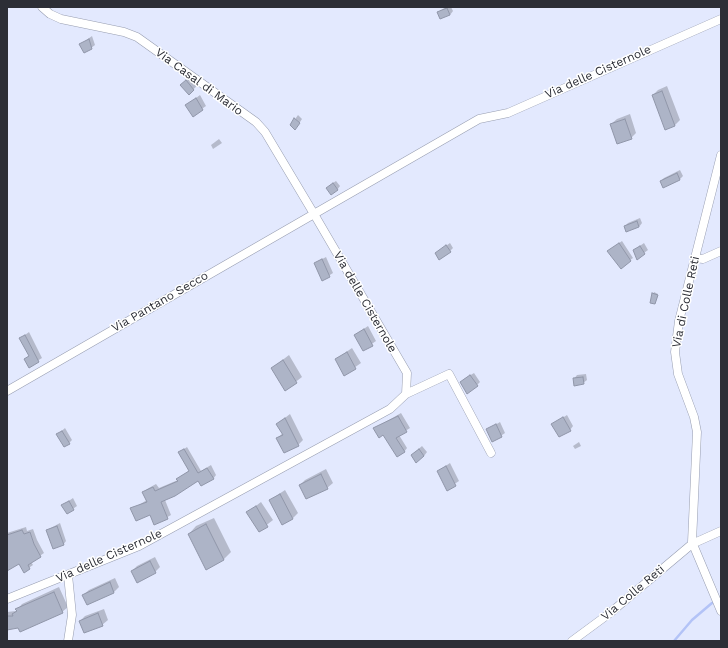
<!DOCTYPE html>
<html>
<head>
<meta charset="utf-8">
<style>
  body { margin:0 }
  #map { position:relative; width:728px; height:648px; overflow:hidden; background:#e3e9fe; font-family:"Work Sans",sans-serif }
  canvas { display:block }
  .frame { position:absolute; inset:0; border:8px solid #2c2e36; pointer-events:none }
</style>
</head>
<body>
<div id="map">
<canvas width="728" height="648"></canvas>
<div class="frame"></div>
</div>
<script>
const ctx = document.querySelector('canvas').getContext('2d');
ctx.lineJoin = 'round';
function fill(path, color) { ctx.fillStyle = color; ctx.fill(path, 'evenodd'); }
const poly = rows => new Path2D(rows.map(r => 'M' + r).join(''));
function trace(path, color, width, dash) { ctx.strokeStyle = color; ctx.lineWidth = width; ctx.lineCap = dash ? 'butt' : 'round'; ctx.setLineDash(dash || []); ctx.stroke(path); }
function label(font, color, halo, rows, align = 'center') {
  ctx.font = font + ' "Work Sans",sans-serif'; ctx.lineWidth = 3; ctx.setLineDash([]); ctx.textBaseline = 'middle'; ctx.strokeStyle = halo; ctx.fillStyle = color; for (const [text, x, y, turn = 0] of rows) {
    ctx.save(); ctx.translate(x, y); ctx.rotate((+turn || 0) * Math.PI / 180); ctx.textAlign = isNaN(turn) ? turn : align; if (halo) ctx.strokeText(text, 0, 0); ctx.fillText(text, 0, 0); ctx.restore();
  }
}
fill(poly([
  [446,7,451,7,453,11,450,15,438,12],
  [92,36,95,45,91,48,81,44],
  [189,78,197,86,189,93,182,85],
  [667,86,680,120,675,125,666,129,653,95,658,90],
  [200,95,206,106,193,115,187,105],
  [630,114,636,133,631,138,611,124,617,119],
  [298,115,302,119,298,125,291,125],
  [219,139,222,143,213,149,211,145],
  [680,170,683,176,680,179,663,186,661,181,664,178],
  [336,181,340,186,337,190,330,185],
  [640,218,642,223,639,227,625,226,628,223],
  [622,241,633,258,630,260,608,251],
  [450,243,453,248,450,251,436,253],
  [644,243,648,250,637,258,634,250],
  [326,257,333,273,322,280,315,263],
  [654,292,658,294,655,303,653,294],
  [368,326,376,341,363,350,355,335],
  [29,332,42,358,29,366,25,359,30,355,21,338],
  [352,348,361,363,344,375,336,359],
  [289,355,302,377,285,390,272,368],
  [474,373,480,382,477,385,464,379],
  [586,374,587,380,583,383,574,379,577,375],
  [401,413,410,428,399,435,407,448,404,452,375,428],
  [290,414,303,440,298,445,277,438,283,433,277,424],
  [567,415,573,426,570,430,553,424],
  [500,422,505,433,493,441,487,430],
  [65,428,72,440,69,443,57,435],
  [579,442,581,446,575,449,573,446],
  [422,446,427,452,424,456,412,455],
  [187,447,201,471,211,465,216,475,213,479,199,480,165,500,171,515,155,524,150,513,132,509,147,500,143,493,147,489,156,484,159,488,178,480,181,476,190,470,180,452],
  [450,463,459,481,447,489,438,471],
  [326,469,333,483,327,488,300,485,305,480],
  [285,490,298,513,293,518,270,500],
  [73,498,77,506,67,513,63,505],
  [261,502,273,520,259,531,248,512],
  [214,518,231,552,224,559,206,568,189,534,196,526],
  [60,523,66,541,63,545,47,530],
  [26,527,27,531,33,529,37,540,44,553,31,562,33,565,24,571,19,562,7,569,7,533],
  [155,557,160,567,155,572,132,571,137,566],
  [115,578,119,587,114,592,88,604,83,595,89,590],
  [59,587,68,607,62,612,19,627,7,629,7,612,16,611,22,604],
  [104,609,108,620,102,625,80,621,85,616]
]), '#0003');
trace(poly([
  [674,641,692,620,712,603]
]), '#b3c3f7', 2.5);
const building = poly([
  [447,8,450,15,440,19,437,12,447,8],
  [89,39,92,49,84,53,79,44,89,39],
  [186,80,194,90,189,95,180,85,186,80],
  [662,91,675,126,665,130,652,95,662,91],
  [196,98,203,110,193,117,185,105,196,98],
  [294,118,300,123,295,130,290,125,294,118],
  [625,119,632,139,617,144,610,124,625,119],
  [677,173,680,180,663,188,660,181,677,173],
  [333,183,338,190,331,195,326,188,333,183],
  [637,221,639,227,626,232,624,226,637,221],
  [619,243,631,261,621,269,607,251,619,243],
  [446,245,451,252,439,260,435,253,446,245],
  [640,246,645,254,637,260,633,250,640,246],
  [322,259,330,277,322,281,314,263,322,259],
  [652,293,658,295,655,304,650,303,652,293],
  [364,329,373,346,363,351,354,335,364,329],
  [25,335,39,362,29,368,24,359,29,356,19,338,25,335],
  [347,352,356,369,344,376,335,359,347,352],
  [283,360,297,383,285,391,271,368,283,360],
  [470,375,478,386,467,394,460,382,470,375],
  [583,377,584,384,574,386,573,378,583,377],
  [398,416,407,432,396,438,405,452,397,457,383,435,379,438,373,428,398,416],
  [563,417,571,431,559,437,551,424,563,417],
  [285,418,299,446,284,453,276,438,283,435,276,424,285,418],
  [496,424,502,437,492,442,486,429,496,424],
  [62,431,70,444,64,447,56,434,62,431],
  [184,449,198,473,207,468,214,479,201,486,198,481,175,496,161,502,168,519,154,525,150,515,136,521,130,508,147,502,142,492,153,487,155,491,178,481,176,479,189,471,178,452,184,449],
  [419,449,424,456,416,463,411,455,419,449],
  [446,466,456,486,447,491,437,471,446,466],
  [321,474,328,489,306,499,299,485,321,474],
  [280,494,293,519,282,525,269,500,280,494],
  [69,501,74,510,67,514,61,505,69,501],
  [256,506,268,527,259,532,246,512,256,506],
  [206,524,224,560,206,570,188,534,206,524],
  [57,526,64,545,53,549,46,530,57,526],
  [22,530,24,534,30,532,34,544,41,557,28,565,30,569,24,573,19,564,7,571,7,535,22,530],
  [150,561,156,573,137,583,131,571,150,561],
  [110,582,114,593,87,605,82,595,110,582],
  [54,592,63,613,20,632,18,628,7,630,7,616,13,616,12,614,17,611,15,609,54,592],
  [98,613,103,626,84,633,79,621,98,613]
]);
fill(building, '#adb4c7');
trace(building, '#9096a9', 1);
const minor = poly([
  [721,155,679,321,675,352,678,374,694,417,697,432,692,542,721,611],
  [695,258,703,259,721,251],
  [7,391,314,214,265,132,256,122,137,37,124,32,61,19,50,14,42,7],
  [406,394,449,374,491,453],
  [68,575,72,615,68,641],
  [7,599,139,546,390,409,406,394,407,373,314,214,479,119,508,113,721,19],
  [572,641,610,613,692,544,721,531]
]);
trace(minor, '#979db0', 9);
trace(minor, '#fff', 8);
label('12px', '#2c2e36', '#fff', [
  ["Via delle Cisternole",598,72,-24],
  ["Via Casal di Mario",199,82,36],
  ["Via Pantano Secco",160,302,-30],
  ["Via delle Cisternole",365,302,60],
  ["Via di Colle Reti",686,302,-78],
  ["Via delle Cisternole",109,556,-24],
  ["Via Colle Reti",633,593,-40]
]);
</script>
</body>
</html>
